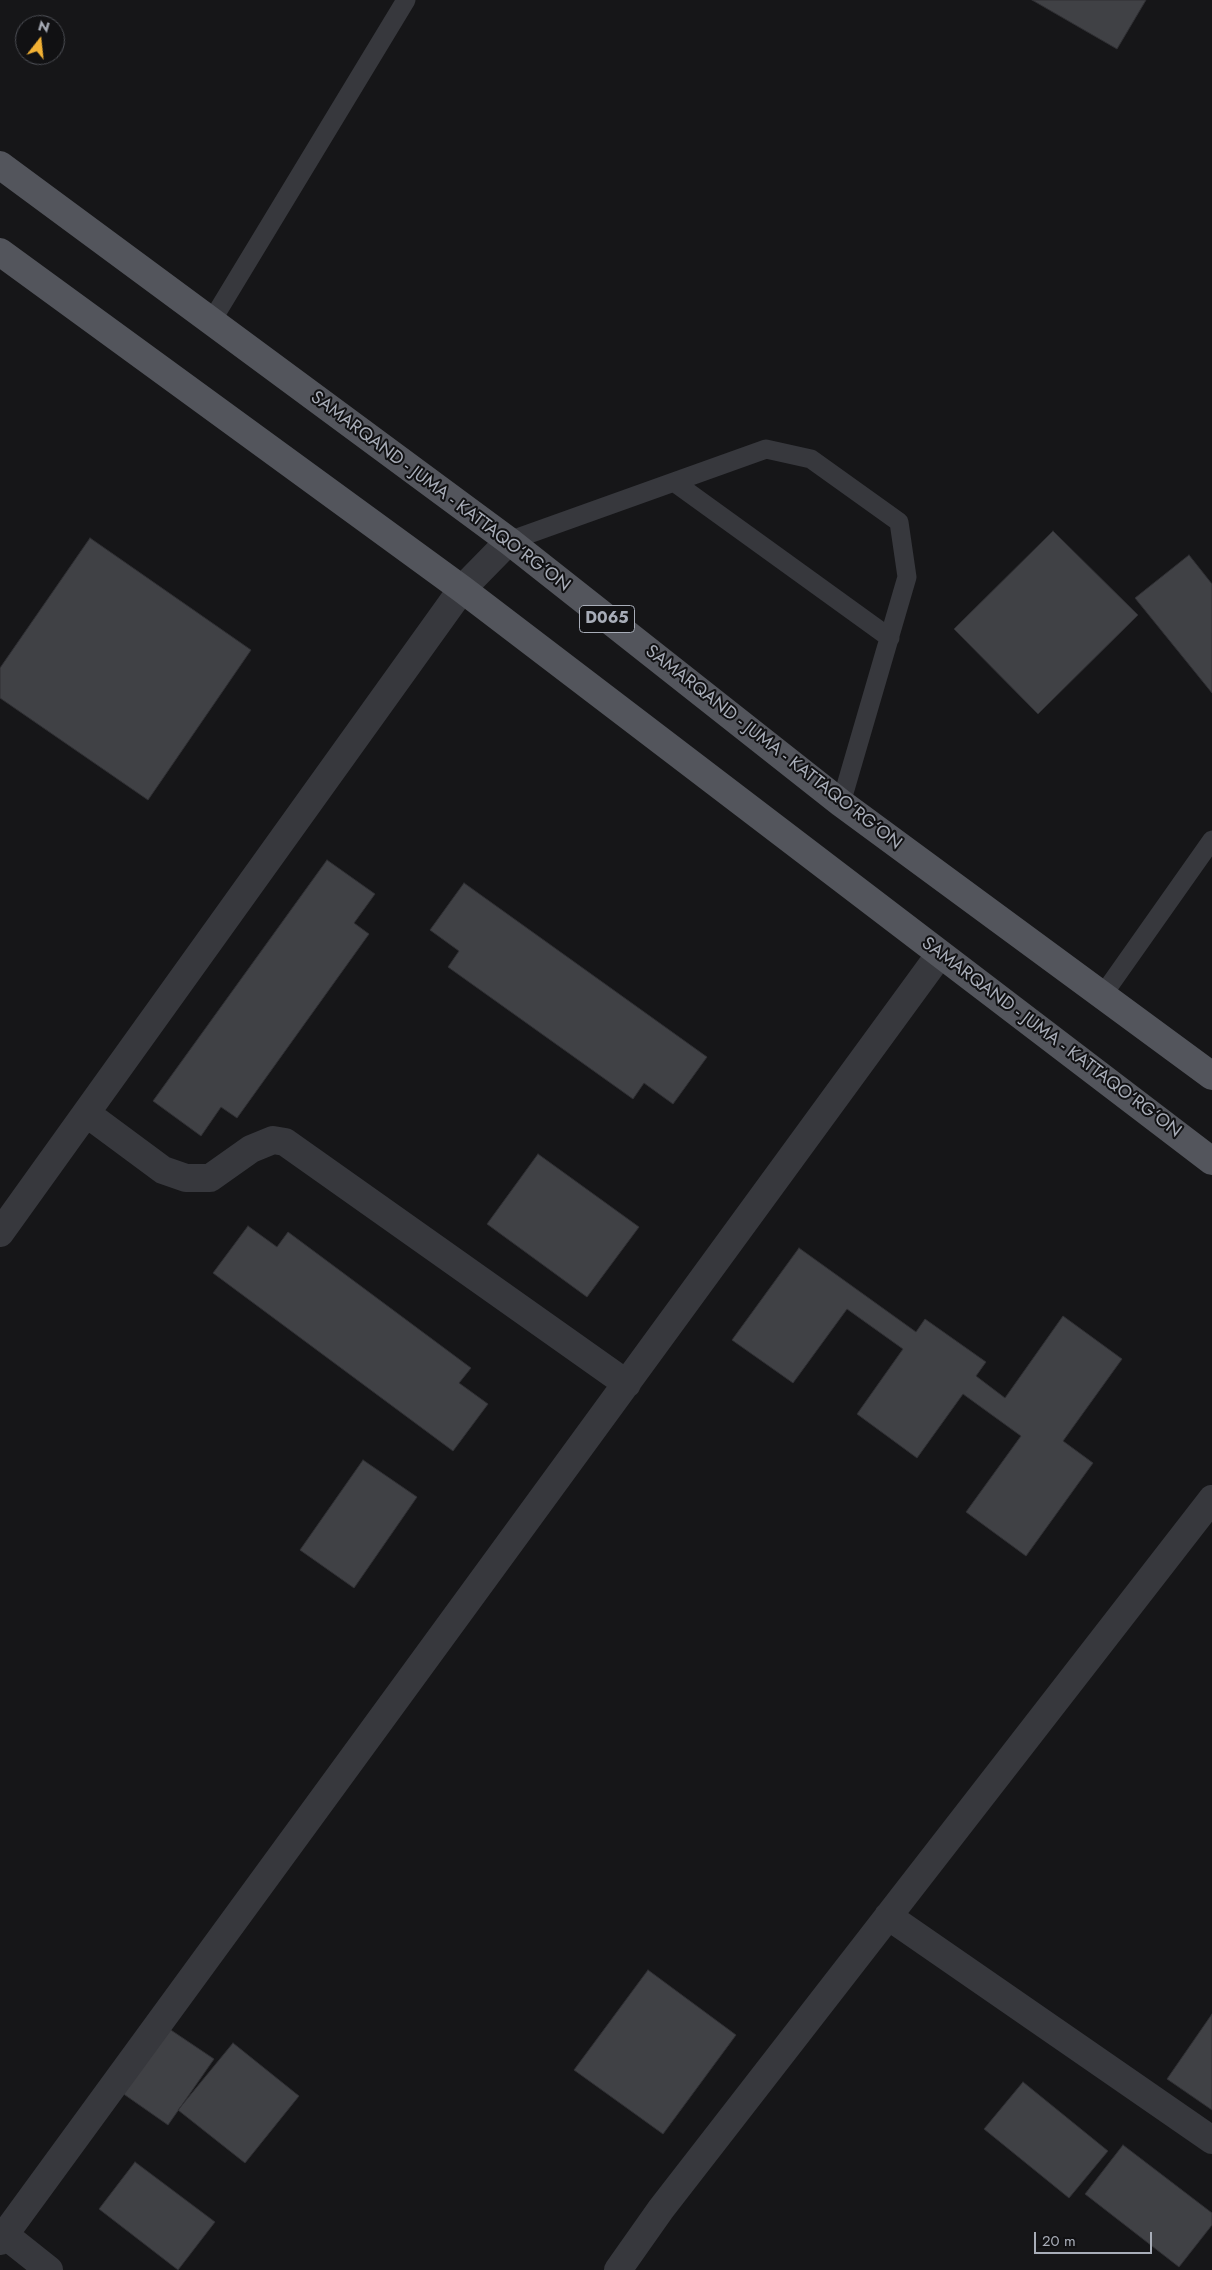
<!DOCTYPE html>
<html>
<head>
<meta charset="utf-8">
<style>
  body { margin:0 }
  #map { position:relative; width:1212px; height:2270px; overflow:hidden; background:#161618; font-family:Jost,sans-serif }
  canvas { display:block }
  .north { position:absolute; left:15px; top:15px; width:50px; height:50px; box-sizing:border-box; background:#111113; border:1px solid #4d4f55; border-radius:50%; rotate:16deg; font-size:14px; font-weight:700; line-height:20px; text-align:center; color:#a8adb8 }
  .north::after { content:''; display:block; margin:auto; width:18px; height:22px; background:#f2b134; clip-path:polygon(50% 0,100% 100%,50% 72%,0 100%) }
  .scale { position:absolute; left:1034px; top:2232px; width:118px; height:22px; box-sizing:border-box; border:2px solid #a8adb8; border-top:0; padding-left:6px; font-size:15px; line-height:18px; white-space:nowrap; color:#a8adb8; -webkit-text-stroke:4px #111113; paint-order:stroke }
</style>
</head>
<body>
<div id="map">
<canvas width="1212" height="2270"></canvas>
<div class="north">N</div>
<div class="scale">20 m</div>
</div>
<script>
const ctx = document.querySelector('canvas').getContext('2d');
ctx.lineJoin = 'round';
function fill(path, color) { ctx.fillStyle = color; ctx.fill(path, 'evenodd'); }
const poly = rows => new Path2D(rows.map(r => 'M' + r).join(''));
function trace(path, color, width, dash) { ctx.strokeStyle = color; ctx.lineWidth = width; ctx.lineCap = dash ? 'butt' : 'round'; ctx.setLineDash(dash || []); ctx.stroke(path); }
function label(font, color, halo, rows, align = 'center') {
  ctx.font = font + ' Jost,sans-serif'; ctx.lineWidth = 4; ctx.setLineDash([]); ctx.textBaseline = 'middle'; ctx.strokeStyle = halo; ctx.fillStyle = color; for (const [text, x, y, turn = 0] of rows) {
    ctx.save(); ctx.translate(x, y); ctx.rotate((+turn || 0) * Math.PI / 180); ctx.textAlign = isNaN(turn) ? turn : align; if (halo) ctx.strokeText(text, 0, 0); ctx.fillText(text, 0, 0); ctx.restore();
  }
}
const building = poly([
  [1032,0,1146,0,1117,49,1032,0],
  [1053,531,1138,615,1038,714,954,629,1053,531],
  [90,538,251,650,148,800,0,698,0,668,90,538],
  [1189,555,1212,584,1212,693,1135,598,1189,555],
  [327,860,375,894,354,923,369,934,237,1118,221,1107,201,1136,153,1101,327,860],
  [464,883,707,1057,673,1104,644,1083,633,1099,448,967,459,951,430,930,464,883],
  [538,1154,639,1227,587,1297,487,1224,538,1154],
  [248,1226,277,1247,288,1232,471,1368,459,1383,488,1404,453,1451,213,1273,248,1226],
  [799,1248,916,1332,925,1319,986,1362,976,1376,1005,1398,1063,1316,1122,1359,1063,1441,1093,1463,1026,1556,966,1512,1021,1436,963,1394,917,1458,857,1414,903,1349,847,1309,793,1383,732,1340,799,1248],
  [363,1460,417,1497,354,1588,300,1550,363,1460],
  [648,1970,736,2035,663,2134,574,2070,648,1970],
  [1212,2014,1212,2110,1167,2079,1212,2014],
  [150,2016,214,2059,168,2125,105,2081,150,2016],
  [233,2043,299,2096,245,2163,178,2110,233,2043],
  [1023,2082,1108,2151,1069,2198,984,2129,1023,2082],
  [1123,2145,1212,2213,1212,2225,1179,2267,1085,2194,1123,2145],
  [135,2162,215,2222,178,2270,99,2209,135,2162]
]);
fill(building, '#404145');
trace(building, '#303034', 1);
trace(poly([
  [211,322,406,0],
  [674,482,890,638],
  [509,541,766,449,811,459,899,522,907,577,841,803],
  [1102,996,1212,840]
]), '#37383d', 19);
trace(poly([
  [86,1113,163,1170,186,1178,210,1178,251,1149,273,1140,285,1142,627,1384],
  [0,1233,462,589,509,541],
  [888,1916,1212,2140],
  [5,2235,49,2270],
  [0,2241,940,954],
  [618,2270,661,2209,1212,1499]
]), '#37383d', 28);
trace(poly([
  [0,165,509,541,841,803,1212,1076],
  [0,252,462,589,1212,1161]
]), '#53555c', 28);
for (const [x, y, w] of [
  [607,619,55]
]) { const box = new Path2D(); box.roundRect(x - w / 2, y - 13.5, w, 27, 4); ctx.fillStyle = '#111113'; ctx.fill(box); trace(box, '#a8adb8', 1); }
label('bold 16px', '#a8adb8', null, [
  ["D065",607,619]
]);
label('18px', '#a8adb8', '#111113', [
  ["SAMARQAND - JUMA - KATTAQO‘RG‘ON",440,492,37],
  ["SAMARQAND - JUMA - KATTAQO‘RG‘ON",773,748,38],
  ["SAMARQAND - JUMA - KATTAQO‘RG‘ON",1051,1038,37]
]);
</script>
</body>
</html>
